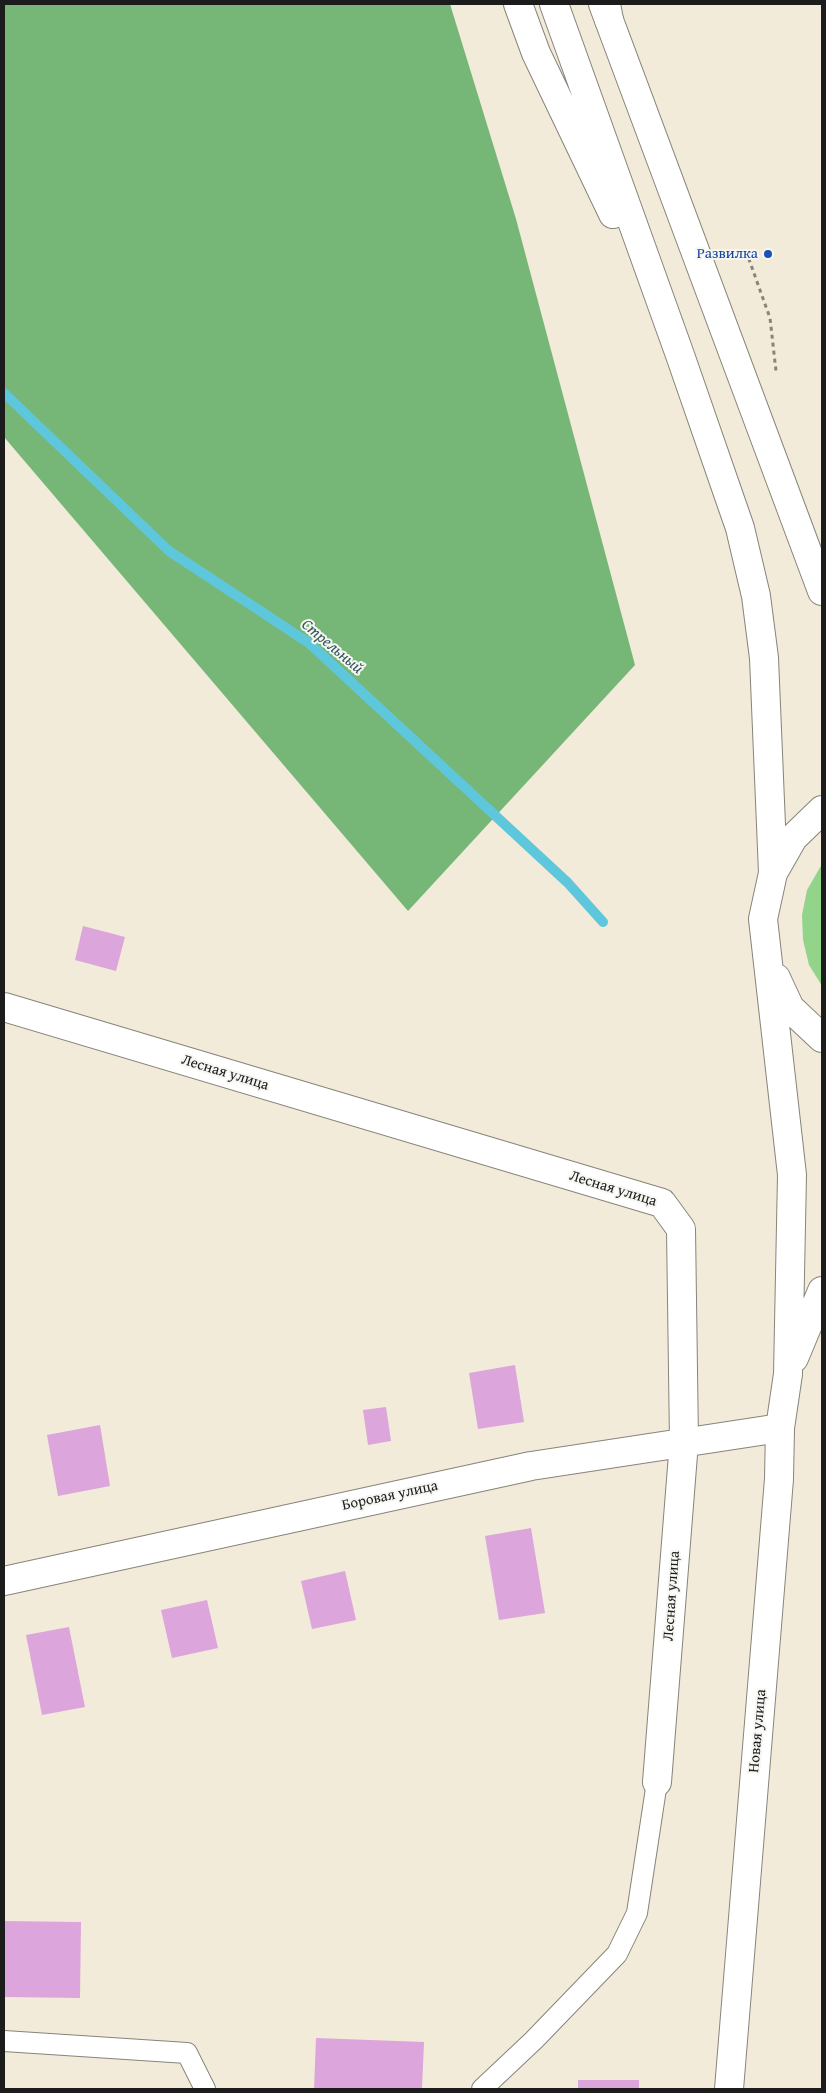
<!DOCTYPE html>
<html>
<head>
<meta charset="utf-8">
<style>
  body { margin:0 }
  #map { position:relative; width:826px; height:2093px; overflow:hidden; background:#f2ebd9; font-family:"Gentium Book Plus",serif }
  canvas { display:block }
  .frame { position:absolute; inset:0; border:5px solid #1c1c1c; pointer-events:none }
</style>
</head>
<body>
<div id="map">
<canvas width="826" height="2093"></canvas>
<div class="frame"></div>
</div>
<script>
const ctx = document.querySelector('canvas').getContext('2d');
ctx.lineJoin = 'round';
function fill(path, color) { ctx.fillStyle = color; ctx.fill(path, 'evenodd'); }
const poly = rows => new Path2D(rows.map(r => 'M' + r).join(''));
function trace(path, color, width, dash) { ctx.strokeStyle = color; ctx.lineWidth = width; ctx.lineCap = dash ? 'butt' : 'round'; ctx.setLineDash(dash || []); ctx.stroke(path); }
function label(font, color, halo, rows, align = 'center') {
  ctx.font = font + ' "Gentium Book Plus",serif'; ctx.lineWidth = 4; ctx.setLineDash([]); ctx.textBaseline = 'middle'; ctx.strokeStyle = halo; ctx.fillStyle = color; for (const [text, x, y, turn = 0] of rows) {
    ctx.save(); ctx.translate(x, y); ctx.rotate((+turn || 0) * Math.PI / 180); ctx.textAlign = isNaN(turn) ? turn : align; if (halo) ctx.strokeText(text, 0, 0); ctx.fillText(text, 0, 0); ctx.restore();
  }
}
fill(poly([
  [822,864,822,986,809,965,803,940,802,915,807,890]
]), '#93d48b');
fill(poly([
  [4,4,450,4,516,219,635,665,408,911,4,437]
]), '#76b677');
trace(poly([
  [4,393,169,551,309,643,568,883,603,922]
]), '#5fc7dc', 10);
fill(poly([
  [83,926,125,937,116,971,75,960],
  [515,1365,524,1422,478,1429,469,1373],
  [386,1407,391,1441,368,1445,363,1410],
  [100,1425,110,1486,58,1496,47,1435],
  [531,1528,545,1613,499,1620,485,1536],
  [345,1571,356,1620,312,1629,301,1581],
  [207,1600,218,1648,172,1658,161,1610],
  [69,1627,85,1707,42,1715,26,1635],
  [4,1921,81,1922,80,1998,4,1997],
  [316,2038,424,2042,422,2089,314,2089],
  [578,2080,639,2080,639,2089,578,2089]
]), '#dca5dc');
const lane = poly([
  [4,2041,187,2053,205,2089],
  [482,2089,534,2040,617,1954,637,1913,657,1782]
]);
const street = poly([
  [4,1007,662,1203,681,1229,684,1442,657,1782],
  [4,1581,531,1466,780,1428]
]);
const primary = poly([
  [518,4,536,53,613,214],
  [554,4,680,355,740,528,756,596,764,658,773,873,763,919,792,1175,788,1374,780,1428,779,1479,729,2089],
  [603,4,822,591],
  [773,873,793,838,822,810],
  [776,978,790,1008,822,1038],
  [794,1358,822,1291]
]);
const highway = poly([
  [606,4,609,20]
]);
trace(lane, '#87847a', 22);
trace(street, '#87847a', 30);
trace(primary, '#87847a', 30);
trace(highway, '#87847a', 30);
trace(poly([
  [746,251,770,318,776,371]
]), '#87847a', 3, [4, 4]);
trace(lane, '#fff', 20);
trace(street, '#fff', 28);
trace(primary, '#fff', 28);
trace(highway, '#fff', 28);
for (const [x, y, r, color] of [
  [768,254,5,"#1a4fb4"]
]) { const dot = new Path2D(); dot.arc(x, y, r, 0, 2 * Math.PI); ctx.fillStyle = color; ctx.fill(dot); trace(dot, '#f6f6f2', 2); }
label('15px', '#164399', '#f6f6f2', [
  ["Развилка",758,254]
], 'right');
label('15px', '#1c1c1c', '#f6f6f2', [
  ["Лесная улица",225,1073,17],
  ["Лесная улица",613,1189,17],
  ["Боровая улица",390,1496,-12],
  ["Лесная улица",672,1596,-86],
  ["Новая улица",758,1731,-85]
]);
label('italic 16px', '#33585f', '#f6f6f2', [
  ["Стрельный",332,647,40]
]);
</script>
</body>
</html>
